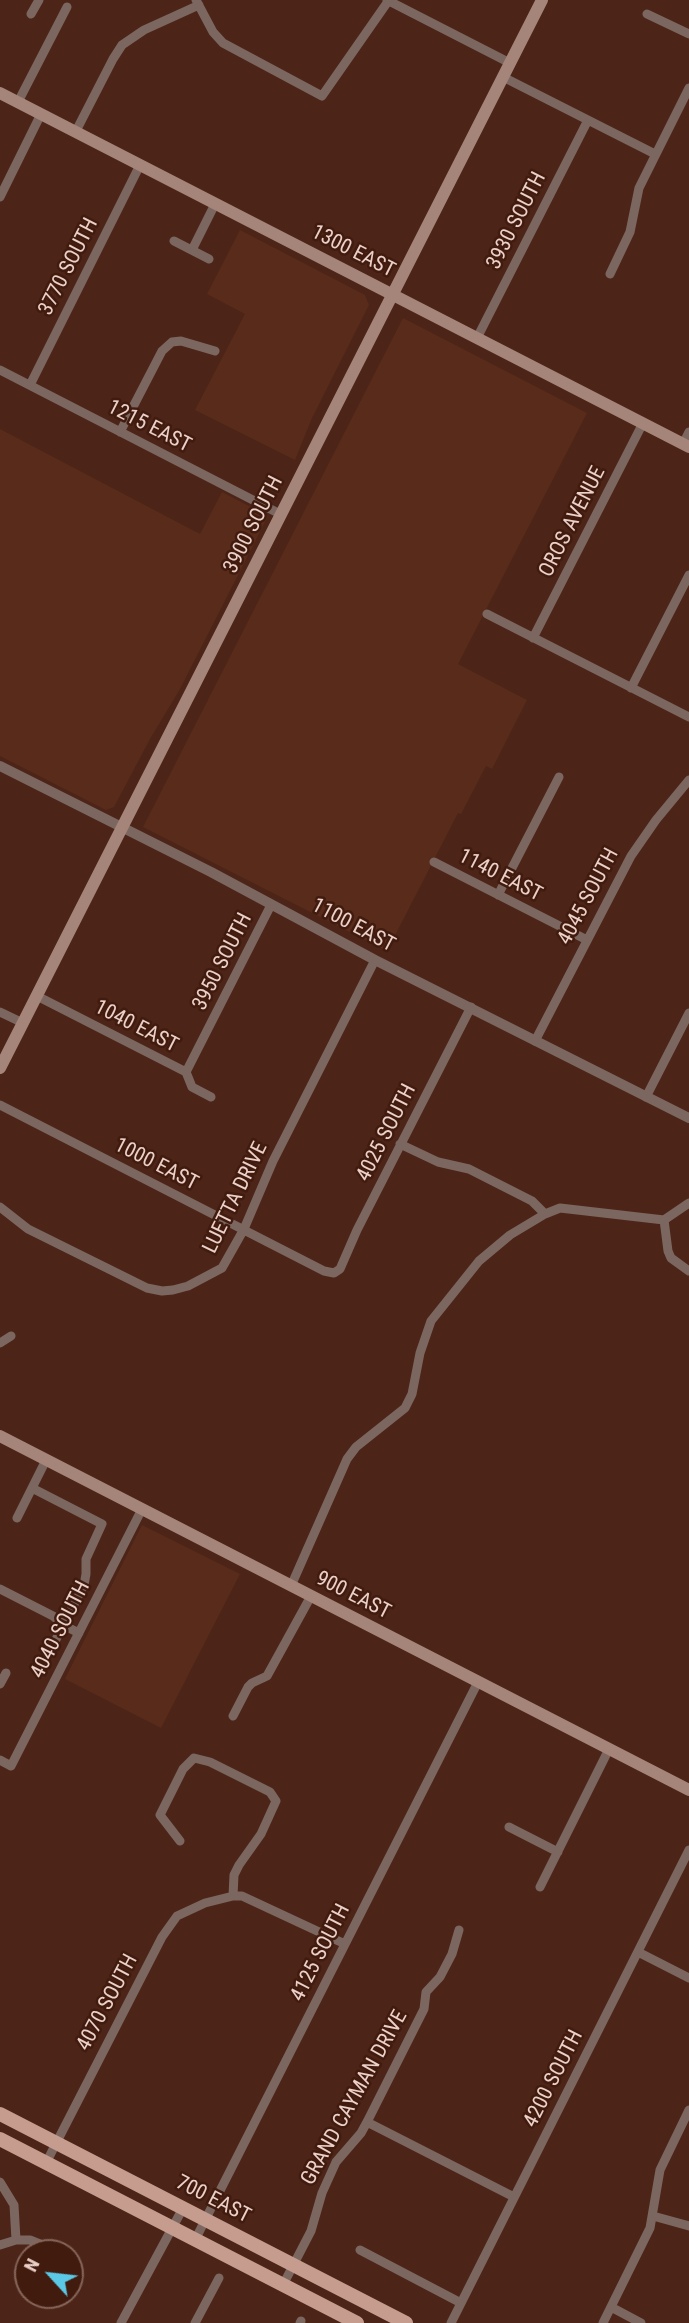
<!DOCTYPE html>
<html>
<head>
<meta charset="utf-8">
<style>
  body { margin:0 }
  #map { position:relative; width:689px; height:2323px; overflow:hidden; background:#4c2518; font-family:"Roboto Condensed",sans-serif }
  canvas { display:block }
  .north { position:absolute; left:14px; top:2239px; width:70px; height:70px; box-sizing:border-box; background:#411b0e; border:2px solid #856459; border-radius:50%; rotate:297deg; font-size:19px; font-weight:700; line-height:28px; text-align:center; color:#ebd1c9 }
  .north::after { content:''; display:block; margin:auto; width:24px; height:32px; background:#5bc8e6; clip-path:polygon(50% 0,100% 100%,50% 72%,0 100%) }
</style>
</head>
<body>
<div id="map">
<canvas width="689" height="2323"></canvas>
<div class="north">N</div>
</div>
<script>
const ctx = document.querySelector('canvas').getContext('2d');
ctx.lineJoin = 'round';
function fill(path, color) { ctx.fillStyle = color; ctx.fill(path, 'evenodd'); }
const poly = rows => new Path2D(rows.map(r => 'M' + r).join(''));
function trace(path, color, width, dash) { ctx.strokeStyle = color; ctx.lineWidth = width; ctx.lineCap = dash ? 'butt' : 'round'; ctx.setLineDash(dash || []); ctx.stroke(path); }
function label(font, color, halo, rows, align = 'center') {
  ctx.font = font + ' "Roboto Condensed",sans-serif'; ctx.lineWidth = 5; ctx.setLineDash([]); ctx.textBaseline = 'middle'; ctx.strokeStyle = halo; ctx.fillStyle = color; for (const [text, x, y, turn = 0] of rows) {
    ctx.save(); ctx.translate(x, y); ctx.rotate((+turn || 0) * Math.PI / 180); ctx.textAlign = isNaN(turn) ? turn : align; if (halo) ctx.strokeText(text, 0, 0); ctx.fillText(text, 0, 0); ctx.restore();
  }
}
fill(poly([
  [240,230,365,295,369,305,312,418,295,460,195,410,245,314,207,294],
  [403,318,587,413,458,664,527,700,492,769,486,766,461,814,458,813,387,951,143,827],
  [0,429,200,534,222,492,268,516,180,689,150,739,114,807,106,810,0,756],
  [142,1525,240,1574,161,1728,65,1679]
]), '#592b1b');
trace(poly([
  [196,0,213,32,223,43,322,96,389,0],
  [387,0,510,63],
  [31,14,39,0],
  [647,14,689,34],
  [503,77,655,154],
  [18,102,67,7],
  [76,131,113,59,122,45,144,30,199,5],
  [0,197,41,114],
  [174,241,209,259],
  [192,250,215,204],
  [610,274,630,232,639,188,689,88],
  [477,338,588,120],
  [0,370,282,515],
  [30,385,140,165],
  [120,432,162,351,172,342,181,341,215,351],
  [683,444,689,432],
  [487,614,689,717],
  [533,638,643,423],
  [631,688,689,575],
  [434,862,587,940],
  [498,895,559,777],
  [37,996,186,1072,192,1087,211,1097],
  [0,1012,23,1023],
  [535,1041,631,856,656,820,689,780],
  [186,1072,271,905],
  [646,1097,689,1013],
  [0,1105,324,1271,334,1273,340,1269,357,1230,471,1007],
  [400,1144,438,1162,469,1169,532,1201,545,1214],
  [0,1207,28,1229,147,1288,162,1291,173,1290,188,1286,222,1268,244,1229,273,1161,375,960],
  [664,1220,668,1251,671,1258,689,1271],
  [0,1343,11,1336],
  [32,1488,102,1524,86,1559,86,1574,84,1585,50,1651],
  [17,1518,46,1460],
  [291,1586,347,1459,356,1447,405,1408,412,1394,420,1353,431,1321,479,1261,510,1235,545,1214,560,1208,664,1220,689,1203],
  [0,1589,53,1616,63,1625,79,1633],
  [0,1684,6,1673],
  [233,1716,248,1687,252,1683,267,1676,311,1596],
  [0,1760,11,1766,142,1509],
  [509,1827,558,1852],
  [180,1841,160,1815,183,1769,194,1758,210,1762,270,1792,276,1801,261,1834,239,1865,234,1875,233,1896],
  [540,1887,609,1749],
  [638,1952,689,1978],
  [367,2122,514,2197],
  [46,2163,162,1937,177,1916,205,1903,233,1896,242,1896,345,1944],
  [0,2182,14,2205,16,2240],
  [653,2216,689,2226],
  [195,2240,478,1682],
  [0,2245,16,2240,30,2240,40,2244,51,2253],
  [360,2250,461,2303],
  [283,2285,311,2231,322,2193,336,2162,361,2133,367,2122,424,2009,426,1992,440,1977,452,1954,459,1930],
  [69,2295,69,2296],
  [611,2307,641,2323],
  [121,2323,183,2208],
  [195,2323,219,2278],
  [300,2323,301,2321],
  [451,2323,689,1850],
  [603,2323,650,2228,660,2170,689,2110]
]), '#7c6760', 9);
trace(poly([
  [0,766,211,872,375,960,689,1118]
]), '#7c6760', 10);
trace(poly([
  [0,93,689,447],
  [0,1068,542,0],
  [0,1436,689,1790]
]), '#a5857a', 12);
trace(poly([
  [0,2114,406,2323],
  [0,2139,357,2323]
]), '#c59c8e', 14);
label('21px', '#ebd1c9', '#411b0e', [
  ["3930 SOUTH",517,221,-63],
  ["1300 EAST",353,252,27],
  ["3770 SOUTH",69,267,-63],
  ["1215 EAST",149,427,27],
  ["OROS AVENUE",573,522,-63],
  ["3900 SOUTH",254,525,-63],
  ["1140 EAST",500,876,27],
  ["4045 SOUTH",589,897,-62],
  ["1100 EAST",353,926,28],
  ["3950 SOUTH",223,962,-63],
  ["1040 EAST",136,1027,27],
  ["4025 SOUTH",387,1133,-63],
  ["1000 EAST",156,1165,27],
  ["LUETTA DRIVE",236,1198,-64],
  ["900 EAST",353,1596,27],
  ["4040 SOUTH",61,1630,-63],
  ["4125 SOUTH",321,1953,-63],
  ["4070 SOUTH",108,2003,-62],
  ["4200 SOUTH",554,2079,-63],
  ["GRAND CAYMAN DRIVE",355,2098,-61],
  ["700 EAST",213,2200,27]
]);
</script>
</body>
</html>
